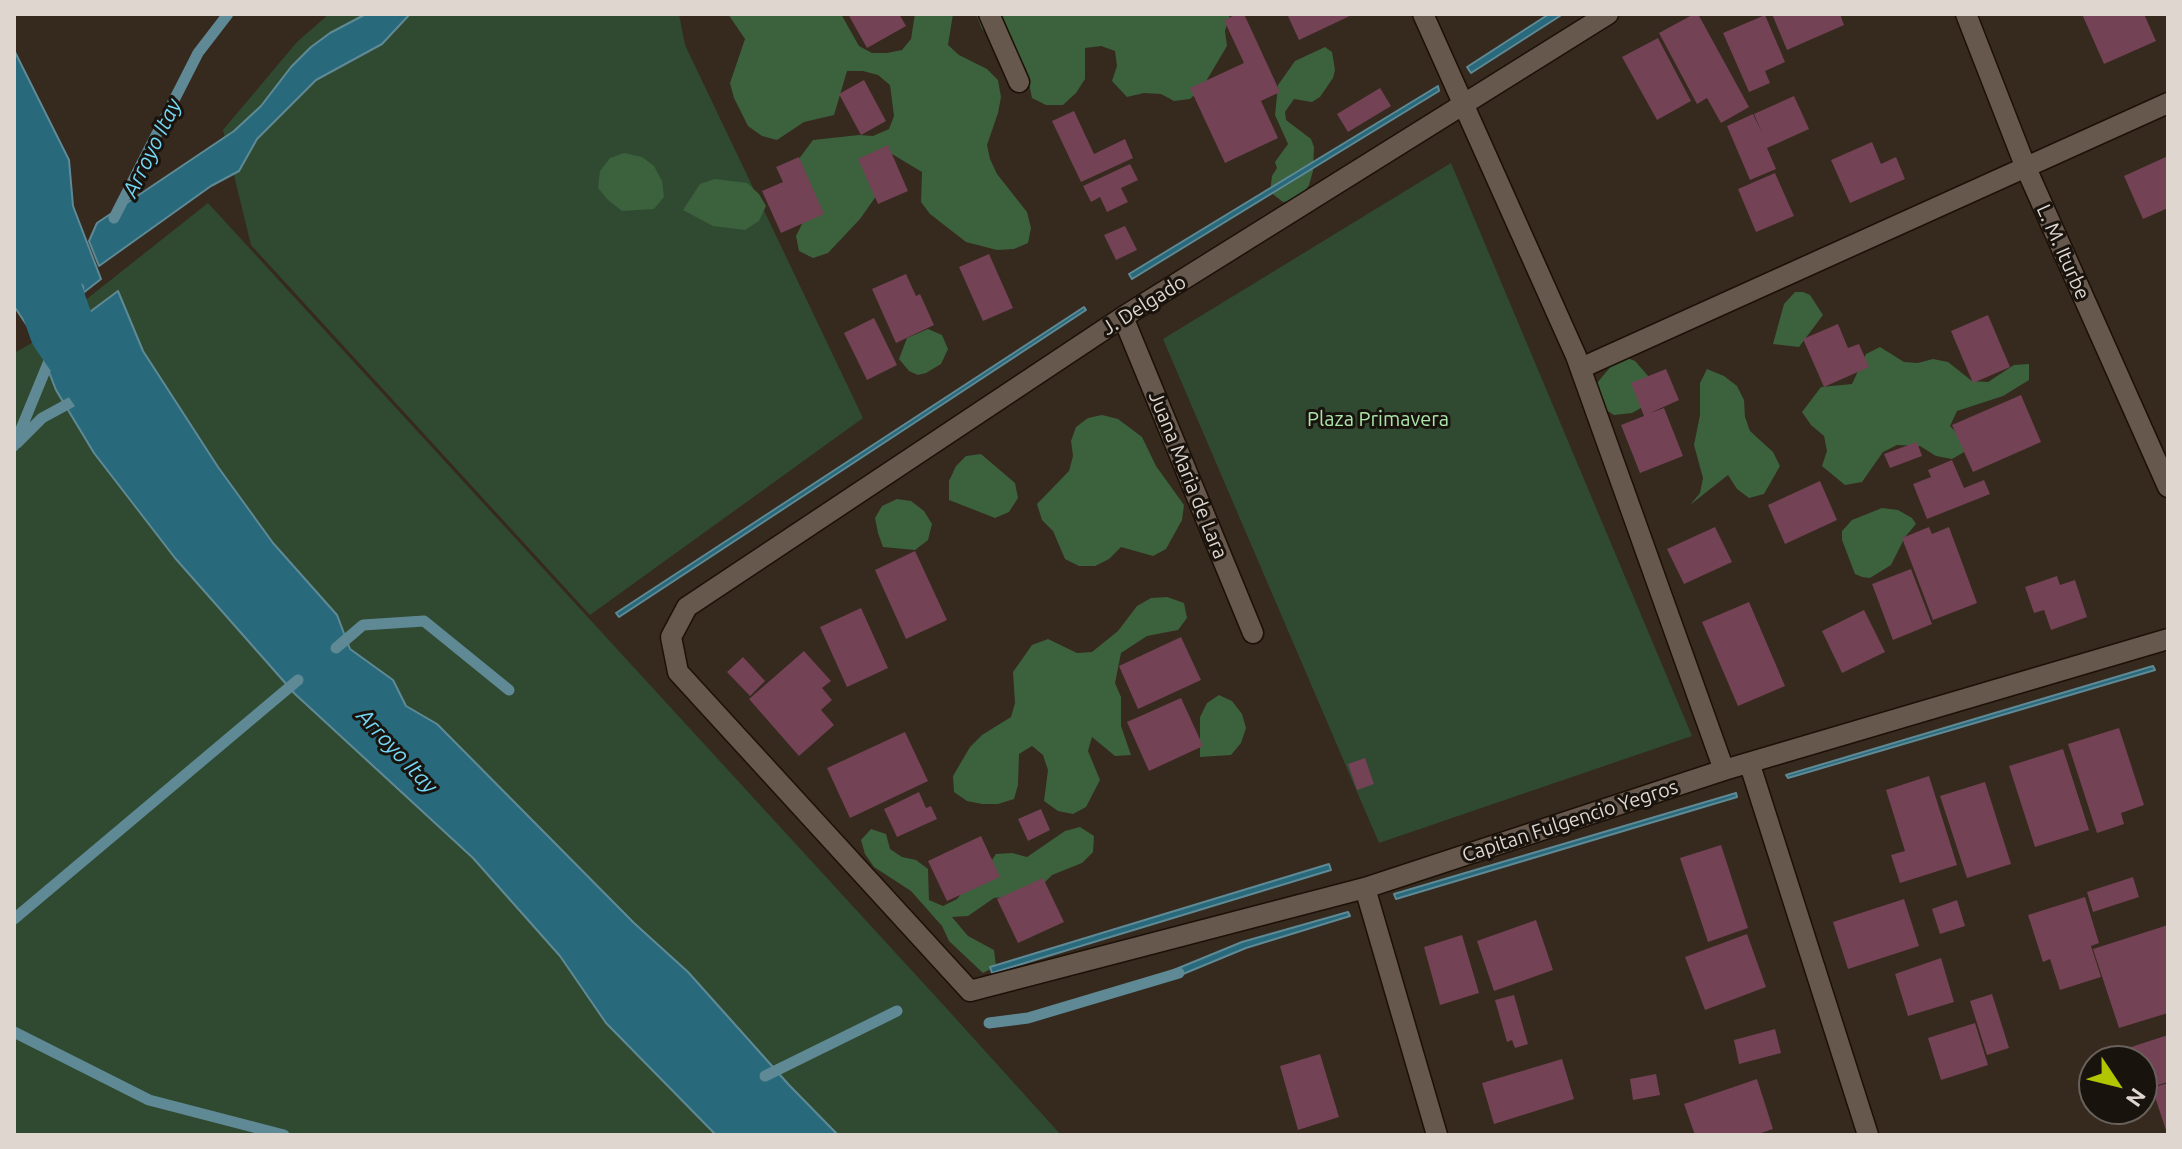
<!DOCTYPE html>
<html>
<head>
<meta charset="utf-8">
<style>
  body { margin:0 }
  #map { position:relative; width:2182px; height:1149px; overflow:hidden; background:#36291e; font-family:Ubuntu,sans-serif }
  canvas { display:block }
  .frame { position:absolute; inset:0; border:16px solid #dfd6cf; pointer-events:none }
  .north { position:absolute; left:2078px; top:1045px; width:80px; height:80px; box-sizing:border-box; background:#19130e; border:2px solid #68615b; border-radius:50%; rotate:125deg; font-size:22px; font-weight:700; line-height:32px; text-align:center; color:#dfd6cf }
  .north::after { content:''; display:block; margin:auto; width:28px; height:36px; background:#b1c500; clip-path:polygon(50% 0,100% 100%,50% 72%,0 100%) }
</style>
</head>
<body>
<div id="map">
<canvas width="2182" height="1149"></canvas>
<div class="frame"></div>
<div class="north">N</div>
</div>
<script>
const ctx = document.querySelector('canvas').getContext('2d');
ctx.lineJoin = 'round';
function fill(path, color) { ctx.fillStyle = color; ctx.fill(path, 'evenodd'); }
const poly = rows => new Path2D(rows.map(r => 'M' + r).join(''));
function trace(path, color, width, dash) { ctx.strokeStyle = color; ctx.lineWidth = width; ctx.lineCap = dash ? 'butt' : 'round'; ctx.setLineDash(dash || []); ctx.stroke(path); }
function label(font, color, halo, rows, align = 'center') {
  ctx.font = font + ' Ubuntu,sans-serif'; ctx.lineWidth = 6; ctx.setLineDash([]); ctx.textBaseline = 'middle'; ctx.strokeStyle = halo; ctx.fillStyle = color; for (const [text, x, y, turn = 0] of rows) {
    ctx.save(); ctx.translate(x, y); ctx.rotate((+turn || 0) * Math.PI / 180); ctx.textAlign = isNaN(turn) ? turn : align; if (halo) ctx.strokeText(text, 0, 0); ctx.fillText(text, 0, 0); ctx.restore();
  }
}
fill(poly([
  [329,14,679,14,685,45,863,418,590,615,251,245,223,130,297,42],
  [1451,163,1692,736,1379,843,1163,339],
  [208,203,948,1010,1061,1135,14,1135,14,353,30,344]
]), '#304a31');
fill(poly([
  [728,14,841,14,859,46,872,53,887,53,902,50,911,39,915,14,953,14,948,45,959,55,987,69,998,80,1001,97,998,113,987,145,990,159,997,174,1027,212,1031,228,1028,243,1014,249,997,250,966,242,930,214,921,202,922,172,882,148,879,192,860,219,828,253,813,258,799,251,796,236,810,208,795,164,813,140,859,135,873,136,889,129,894,116,890,85,878,75,863,71,847,71,834,115,804,122,777,140,762,136,748,126,734,98,730,83,745,39],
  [976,14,1230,14,1225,31,1227,46,1202,88,1190,99,1174,101,1161,94,1144,93,1127,97,1112,81,1117,66,1115,51,1101,46,1085,48,1085,79,1076,93,1063,105,1046,105,1032,98,1026,69,1019,56,982,29],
  [1325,47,1332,52,1335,70,1333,78,1320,97,1312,102,1294,99,1285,112,1286,120,1311,139,1314,147,1313,171,1309,185,1299,200,1283,202,1270,192,1272,176,1277,168,1275,162,1288,144,1275,115,1278,85,1295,61],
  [624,153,642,157,654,166,662,181,664,197,654,209,622,211,607,199,598,188,600,171,610,158],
  [715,179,747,183,759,194,766,206,759,221,745,230,713,226,683,210,700,184],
  [1795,292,1803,292,1810,295,1823,315,1799,347,1773,344,1784,304],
  [928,329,942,335,948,349,941,364,926,373,918,375,909,371,899,359,907,338],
  [1880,347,1904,362,1918,363,1933,359,1948,362,1972,381,1988,382,2014,365,2029,364,2029,380,2003,396,1957,411,1950,426,1960,436,1966,451,1952,459,1936,456,1920,446,1897,445,1883,452,1862,482,1845,485,1822,466,1827,451,1824,436,1811,425,1802,412,1821,387,1852,384,1866,354],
  [1627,358,1635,361,1649,377,1646,405,1632,413,1614,415,1603,408,1596,391,1597,383,1613,364],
  [1707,369,1724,376,1737,386,1744,400,1745,417,1750,431,1773,452,1780,466,1764,494,1749,498,1737,489,1728,475,1690,505,1700,493,1703,478,1694,445,1700,415,1700,383],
  [1102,415,1118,419,1142,437,1156,466,1184,505,1182,520,1166,549,1153,556,1121,547,1109,559,1095,566,1079,566,1065,559,1053,531,1042,520,1037,504,1069,471,1073,456,1071,441,1076,427,1088,418],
  [981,454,1015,483,1018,498,1009,512,995,518,949,500,949,481,956,466,966,456],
  [897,499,911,501,924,511,932,524,928,540,915,550,883,547,878,533,875,518,882,506],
  [1882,508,1898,510,1912,518,1916,524,1905,537,1891,565,1870,578,1862,577,1855,574,1842,540,1842,531,1852,520],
  [1167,597,1184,603,1187,618,1178,630,1147,636,1121,653,1115,683,1121,697,1121,726,1131,755,1115,756,1092,737,1088,751,1100,780,1086,807,1073,814,1058,811,1044,801,1048,770,1043,755,1032,746,1019,754,1018,785,1014,799,998,804,982,804,967,801,954,792,953,776,970,747,982,735,1011,717,1015,703,1013,672,1032,645,1048,639,1077,653,1092,652,1118,631,1137,606,1151,598],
  [1219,695,1232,701,1242,714,1246,728,1241,743,1231,755,1200,757,1200,717,1207,703],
  [1080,827,1094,836,1093,852,1082,863,1052,875,1040,887,1026,895,994,898,968,916,952,917,968,936,994,950,996,966,983,973,949,941,942,926,911,891,874,867,865,854,861,840,871,829,886,834,890,849,902,857,916,860,928,869,929,900,943,906,957,899,966,888,979,879,996,854,1012,853,1027,857,1065,831]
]), '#3c613d');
const water = poly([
  [366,14,410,14,382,44,316,80,257,139,239,171,211,186,99,266,89,241,97,223,234,131,261,106,291,67,311,47,330,33,366,14],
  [1549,14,1563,14,1471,73,1467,67,1549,14],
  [14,50,69,160,73,206,101,279,32,333,14,306,14,50],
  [1438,86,1439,91,1132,279,1129,274,1438,86],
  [118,291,143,351,218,467,273,543,337,615,350,649,393,680,406,706,437,724,634,923,688,972,789,1085,838,1135,716,1135,606,1023,560,956,473,858,295,694,175,558,94,453,56,390,40,349,118,291],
  [1084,307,1086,310,619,617,616,613,1084,307],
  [2153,666,2155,670,1788,778,1786,775,2153,666],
  [1736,793,1737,797,1396,899,1394,894,1736,793],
  [1329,864,1331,870,992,973,990,967,1329,864],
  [1348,912,1350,916,1246,948,1166,981,1164,974,1242,942,1348,912]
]);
fill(water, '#28697c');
trace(water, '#5f8a95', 2);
trace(poly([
  [114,218,198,53,228,14],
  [17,443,42,418,77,399],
  [14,446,79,288],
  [336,648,363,625,424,621,509,690],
  [14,919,298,680],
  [989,1023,1028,1018,1179,973],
  [14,1032,149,1100,284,1135],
  [765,1076,897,1011]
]), '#5f8a95', 11);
trace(poly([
  [14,190,62,329,115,406]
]), '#28697c', 66);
fill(poly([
  [848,14,899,14,906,26,867,48],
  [1237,14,1244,14,1280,92,1261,101,1278,138,1225,163,1190,88,1244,63,1224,20],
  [1287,14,1354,14,1299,40],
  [1694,14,1698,14,1749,107,1721,123,1707,98,1697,104,1659,33],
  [1772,14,1840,14,1844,25,1787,50],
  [2082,14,2144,14,2156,41,2104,64],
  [1765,15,1785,62,1765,71,1770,83,1749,92,1723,33],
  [1658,38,1691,101,1657,120,1622,57],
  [864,80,886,121,861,135,839,94],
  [1380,88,1391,106,1348,132,1337,114],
  [1794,96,1809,129,1767,148,1776,169,1750,180,1727,126,1753,114,1762,133,1754,114],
  [1074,111,1094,154,1125,139,1133,158,1081,182,1052,121],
  [1872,142,1881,164,1896,157,1905,179,1850,203,1831,160],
  [888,145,908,191,878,204,858,159],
  [2168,156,2168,208,2143,219,2124,176],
  [799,157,824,214,781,233,762,191,783,182,776,167],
  [1130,164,1138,180,1121,188,1128,202,1107,212,1100,197,1091,202,1083,186],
  [1775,173,1794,216,1756,232,1738,189],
  [1125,226,1137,250,1116,260,1104,235],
  [989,254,1013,308,983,321,959,267],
  [906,274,916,296,920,294,934,325,896,343,872,289],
  [1988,315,2010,367,1973,383,1951,331],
  [874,318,897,365,867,380,844,333],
  [1838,324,1848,348,1859,344,1869,367,1824,387,1803,339],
  [1666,369,1679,400,1650,413,1664,408,1683,456,1640,473,1621,425,1644,416,1631,383],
  [2021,395,2041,442,1973,472,1952,425],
  [1917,442,1922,456,1890,468,1884,454],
  [1952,460,1964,488,1984,480,1990,494,1927,519,1913,484,1931,477,1928,470],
  [1820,481,1837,520,1785,544,1768,505],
  [1715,527,1732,562,1684,584,1667,549],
  [1929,527,1932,534,1949,527,1977,603,1933,620,1902,538],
  [915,551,947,620,906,639,875,570],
  [1911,569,1932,624,1893,640,1872,584],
  [2057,576,2060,585,2075,580,2087,617,2051,630,2044,610,2034,613,2025,587],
  [1749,602,1785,686,1738,706,1702,622],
  [861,608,888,668,847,687,820,627],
  [1864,610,1885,652,1842,673,1822,631],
  [1181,637,1201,680,1138,709,1119,666],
  [804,651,831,681,822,688,832,700,821,710,834,725,799,756,749,699],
  [743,657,765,681,750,696,727,672],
  [1181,698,1203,746,1149,771,1127,722],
  [2119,728,2144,805,2121,813,2124,824,2097,833,2068,744],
  [905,732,928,781,850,818,827,768],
  [2063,749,2089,830,2035,847,2009,766],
  [1365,758,1374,784,1357,790,1348,764],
  [1929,776,1957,865,1900,883,1891,855,1905,851,1886,790],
  [1985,782,2011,864,1967,878,1940,796],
  [919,792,926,808,931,806,937,819,897,837,884,809],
  [1041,809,1050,830,1028,841,1018,819],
  [981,836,1000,877,947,901,928,861],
  [1721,845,1748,928,1708,942,1680,858],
  [2133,877,2139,897,2093,912,2087,892],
  [1043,878,1064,922,1018,943,997,899],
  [2085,897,2099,943,2091,946,2101,977,2060,990,2050,959,2043,962,2028,915],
  [1904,899,1919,946,1848,969,1833,922],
  [1957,900,1965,926,1940,934,1932,909],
  [1536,920,1553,970,1494,991,1477,941],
  [2168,925,2168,1013,2119,1028,2093,949],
  [1747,934,1766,987,1705,1010,1685,957],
  [1462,935,1479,993,1440,1005,1424,947],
  [1941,958,1954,1002,1908,1016,1895,974],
  [1992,994,2009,1048,1987,1055,1970,1001],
  [1514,995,1528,1044,1515,1048,1512,1040,1507,1042,1495,1000],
  [1975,1023,1988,1065,1941,1080,1928,1038],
  [1775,1029,1781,1053,1739,1064,1734,1040],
  [2168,1035,2168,1082,2142,1090,2142,1061,2132,1061,2128,1048],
  [1320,1054,1339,1117,1298,1130,1280,1066],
  [1562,1059,1574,1099,1494,1124,1482,1083],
  [1656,1074,1660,1095,1633,1100,1630,1079],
  [1757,1079,1773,1129,1755,1135,1695,1135,1684,1104],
  [2168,1083,2168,1129,2166,1130,2152,1088]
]), '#734255');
const lane = poly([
  [1581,368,2168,103]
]);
const street = poly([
  [989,14,1019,82],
  [1423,14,1576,356,1724,770],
  [1608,14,1123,317,687,607,671,637,678,672,970,991,1365,888,1724,770,2168,639],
  [1966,14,2026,168,2168,487],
  [1123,317,1253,633],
  [1750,765,1868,1135],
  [1365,888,1437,1135]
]);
trace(lane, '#1d1107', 23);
trace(street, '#1d1107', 23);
trace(lane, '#66584c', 20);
trace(street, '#66584c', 20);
label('20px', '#dfd6cf', '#19130e', [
  ["L. M. Iturbe",2063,252,66],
  ["J. Delgado",1144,305,-32],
  ["Juana Maria de Lara",1188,475,68],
  ["Capitan Fulgencio Yegros",1570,821,-18]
]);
label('20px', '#a9e5aa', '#19130e', [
  ["Plaza Primavera",1378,419]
]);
label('italic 22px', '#74d7f5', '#19130e', [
  ["Arroyo Itay",152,148,-64],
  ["Arroyo Itay",397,751,47]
]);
</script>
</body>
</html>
